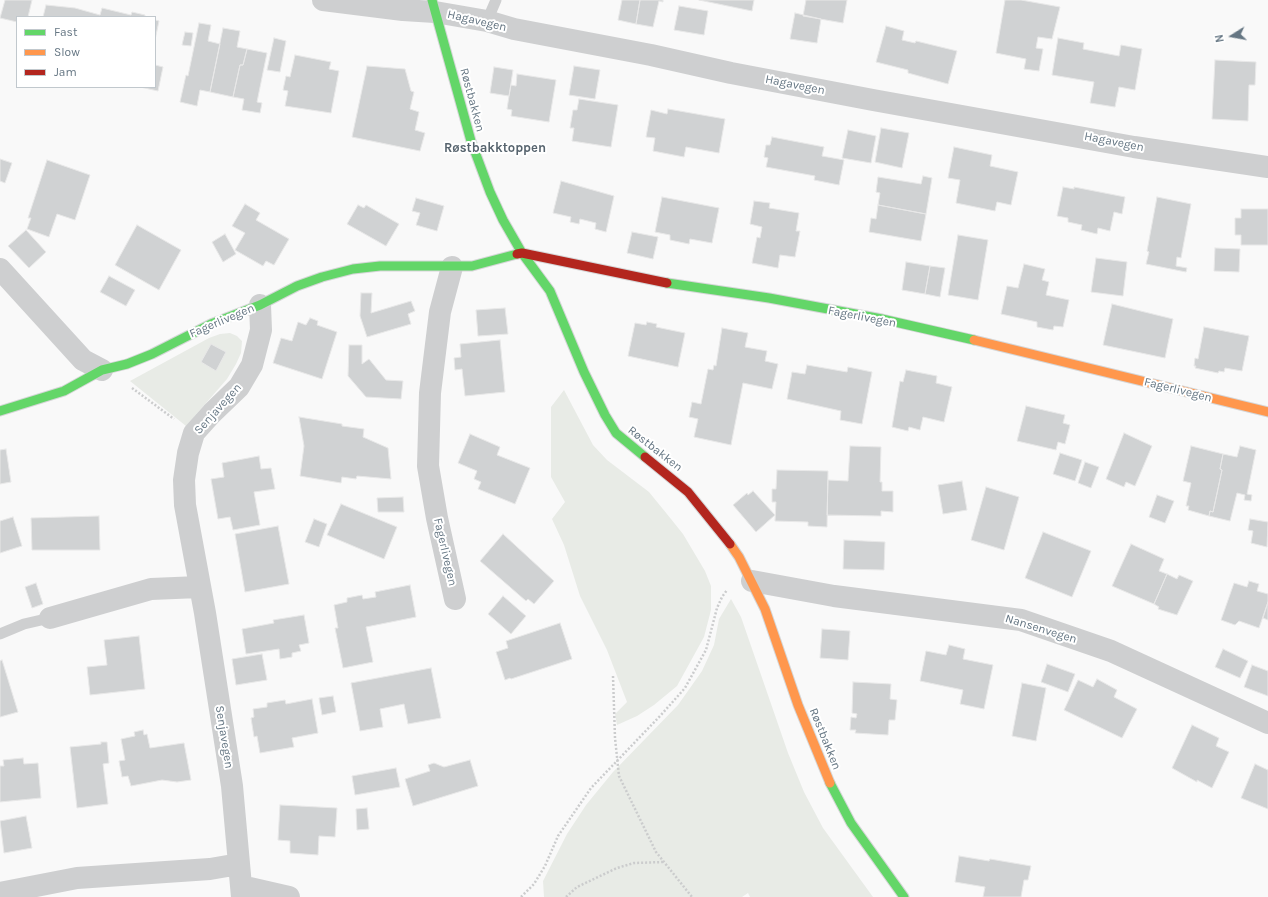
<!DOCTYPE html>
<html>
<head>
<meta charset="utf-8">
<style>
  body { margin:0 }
  #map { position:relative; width:1268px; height:897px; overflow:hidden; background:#f9f9f9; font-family:Karla,sans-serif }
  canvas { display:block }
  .legend { position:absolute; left:16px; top:16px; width:140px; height:72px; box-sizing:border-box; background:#fff; border:1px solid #c1c8cd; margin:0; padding:5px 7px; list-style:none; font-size:12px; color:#657683 }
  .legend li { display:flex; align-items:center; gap:8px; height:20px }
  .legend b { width:20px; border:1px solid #c1c8cd }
  .north { position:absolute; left:1212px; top:16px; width:40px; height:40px; -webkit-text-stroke:3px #fff; paint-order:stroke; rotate:259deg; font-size:11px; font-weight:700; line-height:16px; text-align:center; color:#657683 }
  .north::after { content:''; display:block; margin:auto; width:14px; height:18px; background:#657683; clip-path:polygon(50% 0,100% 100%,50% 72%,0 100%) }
</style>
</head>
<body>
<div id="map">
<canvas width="1268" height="897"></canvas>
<ul class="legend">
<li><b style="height:5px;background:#63d668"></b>Fast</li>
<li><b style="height:5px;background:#ff974d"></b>Slow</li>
<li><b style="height:5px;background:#b3261e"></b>Jam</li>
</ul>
<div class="north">N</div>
</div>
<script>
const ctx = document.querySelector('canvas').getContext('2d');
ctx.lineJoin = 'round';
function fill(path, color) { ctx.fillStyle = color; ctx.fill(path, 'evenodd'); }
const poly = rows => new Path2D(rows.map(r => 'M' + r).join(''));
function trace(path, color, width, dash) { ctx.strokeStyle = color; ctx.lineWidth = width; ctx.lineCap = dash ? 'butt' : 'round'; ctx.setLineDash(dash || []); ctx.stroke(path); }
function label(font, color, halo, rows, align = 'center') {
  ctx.font = font + ' Karla,sans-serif'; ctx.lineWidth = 4; ctx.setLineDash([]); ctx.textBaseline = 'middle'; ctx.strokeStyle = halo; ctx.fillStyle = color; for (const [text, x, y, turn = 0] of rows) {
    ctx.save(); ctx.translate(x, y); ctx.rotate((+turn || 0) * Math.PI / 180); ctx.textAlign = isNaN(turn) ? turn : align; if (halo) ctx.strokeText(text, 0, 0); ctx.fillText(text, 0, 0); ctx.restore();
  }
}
fill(poly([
  [230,333,237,336,242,341,241,353,236,364,227,379,186,426,130,381,209,338,220,334],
  [564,390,593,445,607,460,649,492,671,519,683,534,705,571,711,586,711,610,704,637,677,686,654,705,637,716,617,725,615,714,627,702,607,650,580,596,564,545,552,519,565,502,551,477,551,407],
  [731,599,741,617,788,753,804,792,823,828,873,897,750,897,748,893,742,897,544,897,543,881,567,834,586,805,613,772,678,705,702,671,714,645,719,619]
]), '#e8ebe6');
const building = poly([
  [5,0,32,0,28,17,17,17,17,22,0,18,5,0],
  [622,0,640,0,636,24,618,20,622,0],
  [640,0,663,0,663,2,659,1,653,27,636,24,640,0],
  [699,0,754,0,752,11,699,0],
  [806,0,847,0,843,23,803,16,806,0],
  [1005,0,1021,0,1060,7,1052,39,1038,37,1036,48,1043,49,1039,71,1024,69,1026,59,996,53,1005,0],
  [46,5,75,8,100,15,102,8,131,15,132,12,145,15,145,17,43,17,46,5],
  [679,6,708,11,704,35,674,30,679,6],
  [795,13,821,19,817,43,790,39,795,13],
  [155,20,159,21,155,40,155,20],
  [199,23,211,25,208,41,220,44,210,92,200,90,197,106,180,102,186,75,188,76,199,23],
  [886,26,904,31,902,40,915,43,916,41,957,51,948,84,908,73,908,70,876,62,886,26],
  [223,28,240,31,237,47,247,49,243,65,240,65,233,97,210,92,223,28],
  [185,32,193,33,191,46,182,45,185,32],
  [274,38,286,41,280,72,267,70,274,38],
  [1058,38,1084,43,1083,49,1119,56,1121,45,1142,49,1135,90,1119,87,1115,107,1090,103,1094,82,1052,75,1058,38],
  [247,49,267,53,257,102,262,103,260,113,242,110,244,99,233,97,240,65,243,65,247,49],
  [295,55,331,62,329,69,339,71,331,113,285,106,288,91,283,90,286,76,290,77,295,55],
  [1215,60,1256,62,1255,85,1249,85,1248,121,1212,119,1215,60],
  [155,65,163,67,158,91,140,87,155,87,155,65],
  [367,66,405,69,411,91,414,92,410,109,419,112,415,130,425,133,420,151,352,137,367,66],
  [574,66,600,70,595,99,569,95,574,66],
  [494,67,513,70,509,96,490,93,494,67],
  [517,74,556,80,549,122,511,116,512,110,507,109,509,96,511,85,516,86,517,74],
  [579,99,618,105,611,147,572,141,574,128,570,128,573,110,577,110,579,99],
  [668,109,725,119,719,153,686,147,684,157,653,151,655,138,646,137,651,110,667,114,668,109],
  [881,128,909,133,902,168,875,162,881,128],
  [848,130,876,136,871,163,842,158,848,130],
  [772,137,824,147,822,156,844,160,839,185,814,180,815,176,766,167,768,158,764,157,766,145,770,145,772,137],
  [954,147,992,155,990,166,1018,172,1011,205,997,202,995,211,956,203,960,180,948,178,954,147],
  [0,159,12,163,5,183,0,181,0,159],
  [47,160,90,175,75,220,57,214,49,237,27,229,31,218,28,218,47,160],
  [923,176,932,178,926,214,878,205,880,193,876,192,878,177,921,184,923,176],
  [561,181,614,196,606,232,595,229,596,223,580,219,579,224,570,222,571,217,553,213,561,181],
  [1063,187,1074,189,1074,187,1125,197,1122,214,1114,212,1110,231,1098,228,1097,234,1081,230,1082,225,1068,222,1068,218,1057,216,1063,187],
  [662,197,719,208,712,243,690,239,689,244,670,240,670,235,655,232,662,197],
  [1157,197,1191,204,1181,258,1177,257,1176,266,1187,268,1186,272,1146,264,1149,252,1147,251,1157,197],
  [416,198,444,206,437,231,416,225,420,213,412,211,416,198],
  [754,201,770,203,769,208,799,213,796,231,800,231,795,257,780,255,778,268,752,263,757,237,760,238,762,227,750,224,754,201],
  [245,204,260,213,256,220,289,239,274,265,266,261,263,266,235,250,245,233,232,226,245,204],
  [358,205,364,208,366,205,399,224,386,246,347,224,358,205],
  [878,205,926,214,921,241,869,232,871,218,876,219,878,205],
  [1241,209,1268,209,1268,245,1241,245,1241,235,1235,235,1235,218,1241,218,1241,209],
  [137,225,181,250,159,290,115,265,137,225],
  [26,230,46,252,29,268,8,246,26,230],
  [632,232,658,237,653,259,627,253,632,232],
  [225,234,236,254,223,262,212,242,225,234],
  [958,235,988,240,978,300,948,295,958,235],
  [1215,248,1240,249,1239,272,1214,271,1215,248],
  [1096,258,1127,262,1123,296,1091,292,1096,258],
  [906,262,930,266,925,294,902,290,906,262],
  [1024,264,1045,269,1042,280,1049,282,1046,295,1069,300,1063,327,1054,326,1053,330,1037,327,1037,322,1001,314,1007,286,1018,288,1024,264],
  [930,266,945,268,940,297,925,294,930,266],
  [109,276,135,290,126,306,100,292,109,276],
  [361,293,372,293,371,313,411,301,415,311,408,314,411,324,367,337,360,316,361,293],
  [1112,304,1173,319,1165,358,1103,345,1112,304],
  [505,308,508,334,478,336,476,310,505,308],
  [310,318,318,321,317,325,337,332,322,379,273,363,281,338,292,341,298,322,306,325,310,318],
  [647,322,657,324,656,327,685,333,678,367,628,356,635,323,646,325,647,322],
  [1204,327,1249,336,1242,371,1225,368,1224,372,1219,371,1218,373,1195,368,1196,366,1194,366,1195,358,1198,359,1204,327],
  [722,328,748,333,745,347,767,351,765,361,778,364,772,389,743,383,731,445,694,437,698,419,689,417,692,402,701,404,708,369,713,370,714,365,716,366,722,328],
  [500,340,505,392,465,396,462,369,455,370,454,358,461,357,460,344,500,340],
  [211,344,226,352,216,371,201,362,211,344],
  [349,345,362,345,362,364,369,359,386,380,403,381,401,399,366,397,348,376,349,345],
  [807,365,847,372,848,367,872,372,862,424,840,420,841,411,787,399,792,372,805,374,807,365],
  [906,370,937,376,936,383,952,387,944,422,923,417,920,430,909,427,908,431,892,427,900,381,903,382,906,370],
  [1026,406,1065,415,1063,423,1070,425,1065,444,1058,442,1056,450,1017,441,1026,406],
  [299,417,342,424,342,426,364,429,363,437,388,448,391,479,357,476,356,479,342,477,341,483,300,476,304,446,299,417],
  [1124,433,1152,446,1135,486,1126,482,1124,487,1106,479,1124,433],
  [470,434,500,447,497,455,530,468,515,504,478,489,481,482,474,479,477,471,458,463,470,434],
  [850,446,881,447,880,482,882,482,882,491,893,491,893,512,881,511,881,516,827,515,828,480,848,481,850,446],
  [1191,446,1223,454,1220,469,1222,470,1213,512,1210,511,1209,516,1188,510,1189,506,1186,506,1191,483,1183,481,1191,446],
  [1240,446,1256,450,1247,494,1252,495,1251,501,1244,500,1245,495,1237,493,1230,521,1209,516,1210,511,1213,512,1222,470,1220,469,1223,454,1237,457,1240,446],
  [6,449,11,482,0,484,0,450,6,449],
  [1060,453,1082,460,1075,481,1053,474,1060,453],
  [259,456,261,469,271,468,275,489,254,492,260,525,233,530,230,517,218,519,211,479,224,477,222,463,259,456],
  [1085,462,1099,467,1091,488,1078,483,1085,462],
  [777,470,828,471,827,527,808,526,808,522,775,521,776,502,772,502,772,489,776,489,777,470],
  [962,481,967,510,943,514,938,485,962,481],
  [986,487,1019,497,1004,550,971,540,986,487],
  [753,491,775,515,756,532,733,505,747,493,748,495,753,491],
  [1157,495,1174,501,1165,523,1149,517,1157,495],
  [403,497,404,512,378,512,377,498,403,497],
  [341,504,397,527,384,559,327,535,341,504],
  [99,516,100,550,32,550,31,518,99,516],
  [13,517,22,546,0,553,0,521,13,517],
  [314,519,327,524,319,547,305,542,314,519],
  [1250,519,1268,522,1267,547,1251,543,1253,531,1248,530,1250,519],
  [278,526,289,584,245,592,235,534,278,526],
  [1043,532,1091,551,1072,597,1025,578,1043,532],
  [503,534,554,581,534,604,528,599,526,601,480,561,503,534],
  [844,540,885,542,884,570,843,569,844,540],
  [1131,544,1164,559,1159,571,1167,574,1154,604,1112,586,1131,544],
  [1167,574,1177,579,1179,575,1193,581,1177,615,1158,609,1159,607,1154,604,1167,574],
  [1249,581,1259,584,1257,591,1268,594,1268,602,1259,628,1239,621,1235,625,1221,620,1234,583,1247,587,1249,581],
  [36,583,43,604,32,608,25,587,36,583],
  [410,585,416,617,366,627,373,662,343,668,335,628,338,628,334,605,347,602,347,598,362,595,363,599,376,597,375,592,410,585],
  [503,596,526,616,511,634,488,614,503,596],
  [1268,602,1268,620,1263,618,1268,602],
  [304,615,309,643,299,645,301,651,292,653,292,657,280,659,279,649,246,654,242,629,274,623,273,620,304,615],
  [560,623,572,659,511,679,510,678,505,680,496,652,508,648,506,641,560,623],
  [822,629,850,631,848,660,820,658,822,629],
  [139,636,145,689,90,695,87,667,107,665,104,640,139,636],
  [949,645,965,649,963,659,993,665,984,709,960,704,963,690,920,681,926,651,946,655,949,645],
  [1223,649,1248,661,1240,678,1215,667,1223,649],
  [262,654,267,680,236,685,232,659,262,654],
  [2,660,18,712,0,717,0,661,2,660],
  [1047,664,1075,674,1068,692,1041,682,1047,664],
  [1252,665,1268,671,1268,696,1244,687,1252,665],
  [431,668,441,718,408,724,404,704,380,709,383,727,360,731,351,683,431,668],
  [1097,679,1117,690,1114,697,1137,709,1122,738,1064,710,1078,680,1093,687,1097,679],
  [853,682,891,684,890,699,897,700,895,720,889,720,888,735,855,733,856,730,850,730,851,717,856,718,857,714,852,713,853,682],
  [1022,683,1046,688,1036,741,1012,736,1022,683],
  [333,696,336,712,322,715,319,698,333,696],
  [312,699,318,733,292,738,294,747,260,753,257,736,254,737,251,718,254,717,253,709,267,707,267,703,285,700,286,704,312,699],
  [1192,725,1219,738,1216,746,1229,752,1212,788,1197,780,1197,782,1172,768,1192,725],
  [143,730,144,735,147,734,150,748,184,743,191,780,177,782,162,780,131,786,128,776,122,777,119,761,125,760,121,739,135,736,134,732,143,730],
  [101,742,107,742,109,763,103,764,108,804,77,808,70,747,101,744,101,742],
  [23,758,24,764,38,763,41,798,0,802,0,766,4,766,3,760,23,758],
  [470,760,478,786,413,806,405,779,430,771,428,765,434,763,444,767,470,760],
  [1255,764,1268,770,1268,809,1241,798,1255,764],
  [396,768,400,787,355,795,352,776,396,768],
  [280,805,337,808,335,837,319,836,318,855,290,853,290,841,278,840,280,805],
  [367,808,369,829,357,830,356,809,367,808],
  [26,816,32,848,4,853,0,821,26,816],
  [959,856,989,861,990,859,1031,866,1028,880,1024,880,1021,897,983,897,985,887,955,882,959,856]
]);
fill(building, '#d0d2d3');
trace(building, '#e8e8e8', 1);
const fast = poly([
  [432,0,471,141,490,192,503,220,522,253,550,291,584,372,605,415,616,433,645,457],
  [667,283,769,298,882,319,974,340],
  [0,411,64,391,102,370,127,364,152,354,211,324,260,305,297,286,322,277,353,269,380,266,472,266,517,254],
  [830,783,851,823,904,897]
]);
const slow = poly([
  [974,340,1268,412],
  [730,544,739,557,765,609,798,705,830,783]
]);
const jam = poly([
  [517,254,522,253,667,283],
  [645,457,688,492,730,544]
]);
trace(fast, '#d5d6d7', 11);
trace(slow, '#d5d6d7', 11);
trace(jam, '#d5d6d7', 11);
trace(poly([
  [132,388,174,419],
  [613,676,615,738,619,776,656,852,692,897],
  [521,897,534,884,545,866,558,836,591,788,661,715,685,688,706,650,717,608,722,597,727,590],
  [566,897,577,887,617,868,634,863,664,862]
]), '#cbcccd', 2.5, [2, 2]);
trace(poly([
  [487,21,496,0],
  [0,634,24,624,50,618]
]), '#cecfd0', 11);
trace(poly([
  [323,0,403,10,435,12,487,21,514,29,651,55,731,73,873,100,1134,147,1268,167],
  [452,267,440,312,430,393,428,466,437,518,455,599],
  [0,269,83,360,102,370],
  [752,581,834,596,1021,620,1111,651,1268,723],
  [50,618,151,589,199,587],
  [241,886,289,897],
  [0,893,77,878,210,869,239,864],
  [242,897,232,786,205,613,185,505,184,480,188,453,194,433,212,413,239,387,252,365,261,330,260,305]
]), '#cecfd0', 22);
trace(fast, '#63d668', 9);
trace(slow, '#ff974d', 9);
trace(jam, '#b3261e', 9);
label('12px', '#657683', '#fff', [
  ["Hagavegen",477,21,13],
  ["Hagavegen",795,85,11],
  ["Røstbakken",472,100,75],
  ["Hagavegen",1114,142,11],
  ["Fagerlivegen",862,317,11],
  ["Fagerlivegen",222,321,-23],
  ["Fagerlivegen",1178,390,14],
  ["Senjavegen",218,409,-48],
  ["Røstbakken",655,449,38],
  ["Fagerlivegen",445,552,77],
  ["Nansenvegen",1041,629,17],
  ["Senjavegen",224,737,81],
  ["Røstbakken",825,739,68]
]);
label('bold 13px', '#57646e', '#fff', [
  ["Røstbakktoppen",495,148]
]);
</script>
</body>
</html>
